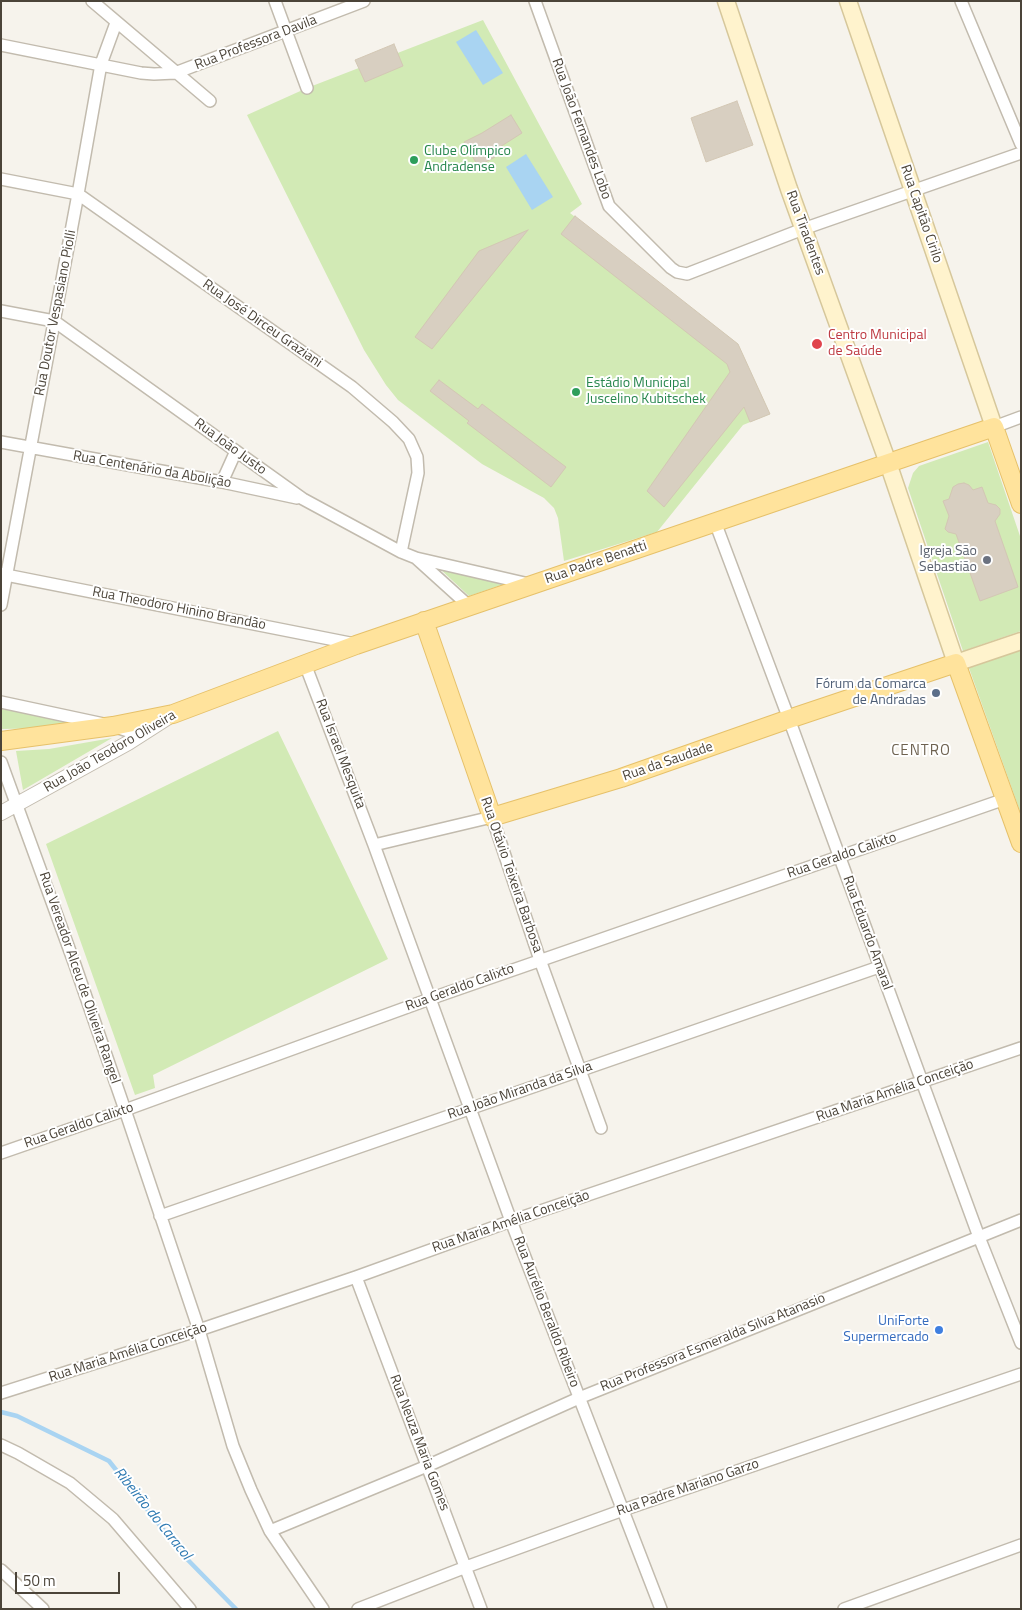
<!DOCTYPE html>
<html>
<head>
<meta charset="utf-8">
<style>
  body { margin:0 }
  #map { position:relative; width:1022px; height:1610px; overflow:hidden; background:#f6f3ec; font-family:"Titillium Web",sans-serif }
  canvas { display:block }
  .frame { position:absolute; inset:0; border:2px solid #4b4439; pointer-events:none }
  .scale { position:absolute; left:15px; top:1572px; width:105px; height:22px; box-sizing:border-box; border:2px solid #4b4439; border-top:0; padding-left:6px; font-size:15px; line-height:18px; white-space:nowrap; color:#4b4439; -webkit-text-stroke:4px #fff; paint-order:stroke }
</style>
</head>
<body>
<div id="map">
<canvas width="1022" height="1610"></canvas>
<div class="frame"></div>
<div class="scale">50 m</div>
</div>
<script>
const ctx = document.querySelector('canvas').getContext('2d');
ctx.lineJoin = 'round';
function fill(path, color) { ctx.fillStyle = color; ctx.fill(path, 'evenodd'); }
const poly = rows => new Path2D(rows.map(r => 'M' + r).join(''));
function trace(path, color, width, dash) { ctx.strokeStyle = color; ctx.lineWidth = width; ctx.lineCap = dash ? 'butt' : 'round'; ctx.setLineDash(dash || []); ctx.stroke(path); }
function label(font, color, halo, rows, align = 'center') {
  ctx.font = font + ' "Titillium Web",sans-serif'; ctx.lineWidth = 4; ctx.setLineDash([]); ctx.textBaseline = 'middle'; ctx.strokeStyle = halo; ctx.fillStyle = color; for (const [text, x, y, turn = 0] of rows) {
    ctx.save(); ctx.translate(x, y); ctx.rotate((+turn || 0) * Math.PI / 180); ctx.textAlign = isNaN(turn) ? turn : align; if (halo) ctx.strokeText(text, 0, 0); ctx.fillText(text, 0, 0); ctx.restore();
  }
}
fill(poly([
  [483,20,582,204,570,213,738,344,770,414,743,425,657,532,564,561,558,518,554,508,544,498,482,464,398,400,386,385,364,350,247,115,307,88],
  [988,442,1021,539,1021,631,963,651,908,488,913,473,919,466],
  [439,568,504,584,469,596],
  [1021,650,1021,814,969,668],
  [1,709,79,722,60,728,1,729],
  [278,731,388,959,153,1075,155,1088,135,1095,46,844],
  [112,738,23,790,16,751,49,749]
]), '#d2eab5');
fill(poly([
  [476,30,503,73,483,85,456,42],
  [526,154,553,197,532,210,506,167]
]), '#a9d4f2');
trace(poly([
  [1,1412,17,1416,109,1461,185,1557,236,1609]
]), '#a9d4f2', 4.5);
const building = poly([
  [394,44,403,66,365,82,355,60,394,44],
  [737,101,753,145,706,162,691,118,737,101],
  [511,115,522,133,492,152,495,157,478,166,464,142,482,133,511,115],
  [575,216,738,344,770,414,750,422,744,407,664,507,647,491,730,372,727,364,561,234,575,216],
  [528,230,432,349,415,337,479,251,528,230],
  [439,380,478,409,482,404,566,467,551,487,467,423,469,421,430,391,439,380],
  [964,483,969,485,973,490,982,487,988,503,996,505,1000,509,1000,514,995,521,1018,587,980,601,956,534,948,532,945,529,949,516,943,501,949,499,953,487,958,484,964,483]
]);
fill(building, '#d8cfc1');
trace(building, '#d3c7b4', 1);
const minor = poly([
  [92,1,210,101],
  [275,1,307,88],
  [535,1,609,206,671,268,677,272,687,274,803,229,1021,153],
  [961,1,1021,144],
  [1,45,141,73,154,74,175,73,364,1],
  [1,179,78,194,352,387,393,422,409,439,417,457,418,473,401,552],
  [1,311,54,321,303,499,401,552,416,558,529,584],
  [994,427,1021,417],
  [1,442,222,482,297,498],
  [222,482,236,451],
  [715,522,789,719,979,1237,1021,1343],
  [417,559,469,606],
  [1,574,355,644],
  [1,605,78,194,101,64,116,23],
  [305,664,374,845,511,1221,661,1609],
  [1,702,113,726,140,735],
  [1,762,75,965,125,1110,199,1330,233,1446,251,1490,270,1531,323,1609],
  [374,845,492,817,540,960,601,1128],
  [1,1153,125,1110,438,996,1005,799],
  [160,1216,879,967],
  [356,1277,481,1609],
  [1,1393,199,1330,356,1277,511,1221,1021,1048],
  [1,1445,18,1453,70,1483,113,1519,190,1609],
  [270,1531,427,1466,579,1398,1021,1220],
  [1,1570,43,1609],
  [358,1609,466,1567,623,1510,1021,1374],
  [844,1609,1021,1545]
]);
const tertiary = poly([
  [1,813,128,743,167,718]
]);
const secondary = poly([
  [726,1,789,189,888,463,956,663,1021,641],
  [848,1,994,427]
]);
const primary = poly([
  [424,621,492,817,621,778,789,719,956,663,1021,843],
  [1,741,113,726,173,714,356,645,994,427,1021,504]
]);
trace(minor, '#c2bbae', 14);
trace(tertiary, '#c2bbae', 16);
trace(secondary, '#d6c79b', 19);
trace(primary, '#e6c16a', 20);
trace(minor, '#fff', 11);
trace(tertiary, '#fff', 14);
trace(secondary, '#fff3cd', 16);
trace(primary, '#ffe39c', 18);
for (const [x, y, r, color] of [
  [414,160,5,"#2e9e5b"],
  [817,344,6,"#e0444e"],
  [576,392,5,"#2e9e5b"],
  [987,560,5,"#6b7280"],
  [936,693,5,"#5c6f8a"],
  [939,1330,5,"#3f7fe0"]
]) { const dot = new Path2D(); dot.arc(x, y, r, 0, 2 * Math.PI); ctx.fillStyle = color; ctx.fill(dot); trace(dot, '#fff', 2); }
label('14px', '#4b4439', '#fff', [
  ["Rua Professora Davila",256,43,-21],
  ["Rua João Fernandes Lobo",581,129,70],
  ["Rua Capitão Cirilo",921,214,71],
  ["Rua Tiradentes",805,233,70],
  ["Rua Doutor Vespasiano Piolli",56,313,-79],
  ["Rua José Dirceu Graziani",262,324,35],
  ["Rua João Justo",230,447,36],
  ["Rua Centenário da Abolição",152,470,10],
  ["Rua Padre Benatti",596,563,-19],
  ["Rua Theodoro Hinino Brandão",179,609,11],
  ["Rua João Teodoro Oliveira",110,752,-30],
  ["Rua Israel Mesquita",340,754,69],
  ["Rua da Saudade",668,762,-19],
  ["Rua Geraldo Calixto",842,856,-19],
  ["Rua Otávio Teixeira Barbosa",511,875,71],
  ["Rua Eduardo Amaral",867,933,70],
  ["Rua Vereador Alceu de Oliveira Rangel",79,978,71],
  ["Rua Geraldo Calixto",460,988,-20],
  ["Rua João Miranda da Silva",520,1091,-19],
  ["Rua Maria Amélia Conceição",895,1091,-19],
  ["Rua Geraldo Calixto",79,1126,-19],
  ["Rua Maria Amélia Conceição",511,1222,-19],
  ["Rua Aurélio Beraldo Ribeiro",546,1312,69],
  ["Rua Professora Esmeralda Silva Atanasio",713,1343,-22],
  ["Rua Maria Amélia Conceição",128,1353,-18],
  ["Rua Neuza Maria Gomes",419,1443,69],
  ["Rua Padre Mariano Garzo",688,1488,-19]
]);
label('14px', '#27864d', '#fff', [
  ["Clube Olímpico",424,152],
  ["Andradense",424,168],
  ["Estádio Municipal",586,384],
  ["Juscelino Kubitschek",586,400]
], 'left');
label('14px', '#be3a42', '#fff', [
  ["Centro Municipal",828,336],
  ["de Saúde",828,352]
], 'left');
label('14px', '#5b616d', '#fff', [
  ["Igreja São",977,552],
  ["Sebastião",977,568]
], 'right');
label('14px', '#4e5e75', '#fff', [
  ["Fórum da Comarca",926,685],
  ["de Andradas",926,701]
], 'right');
label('14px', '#366cbe', '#fff', [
  ["UniForte",929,1322],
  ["Supermercado",929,1338]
], 'right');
ctx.letterSpacing = '1px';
label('15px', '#6e6250', '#fff', [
  ["CENTRO",921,751]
]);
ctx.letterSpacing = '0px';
label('italic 15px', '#2e7ab2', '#fff', [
  ["Ribeirão do Caracol",152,1514,51]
]);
</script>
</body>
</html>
